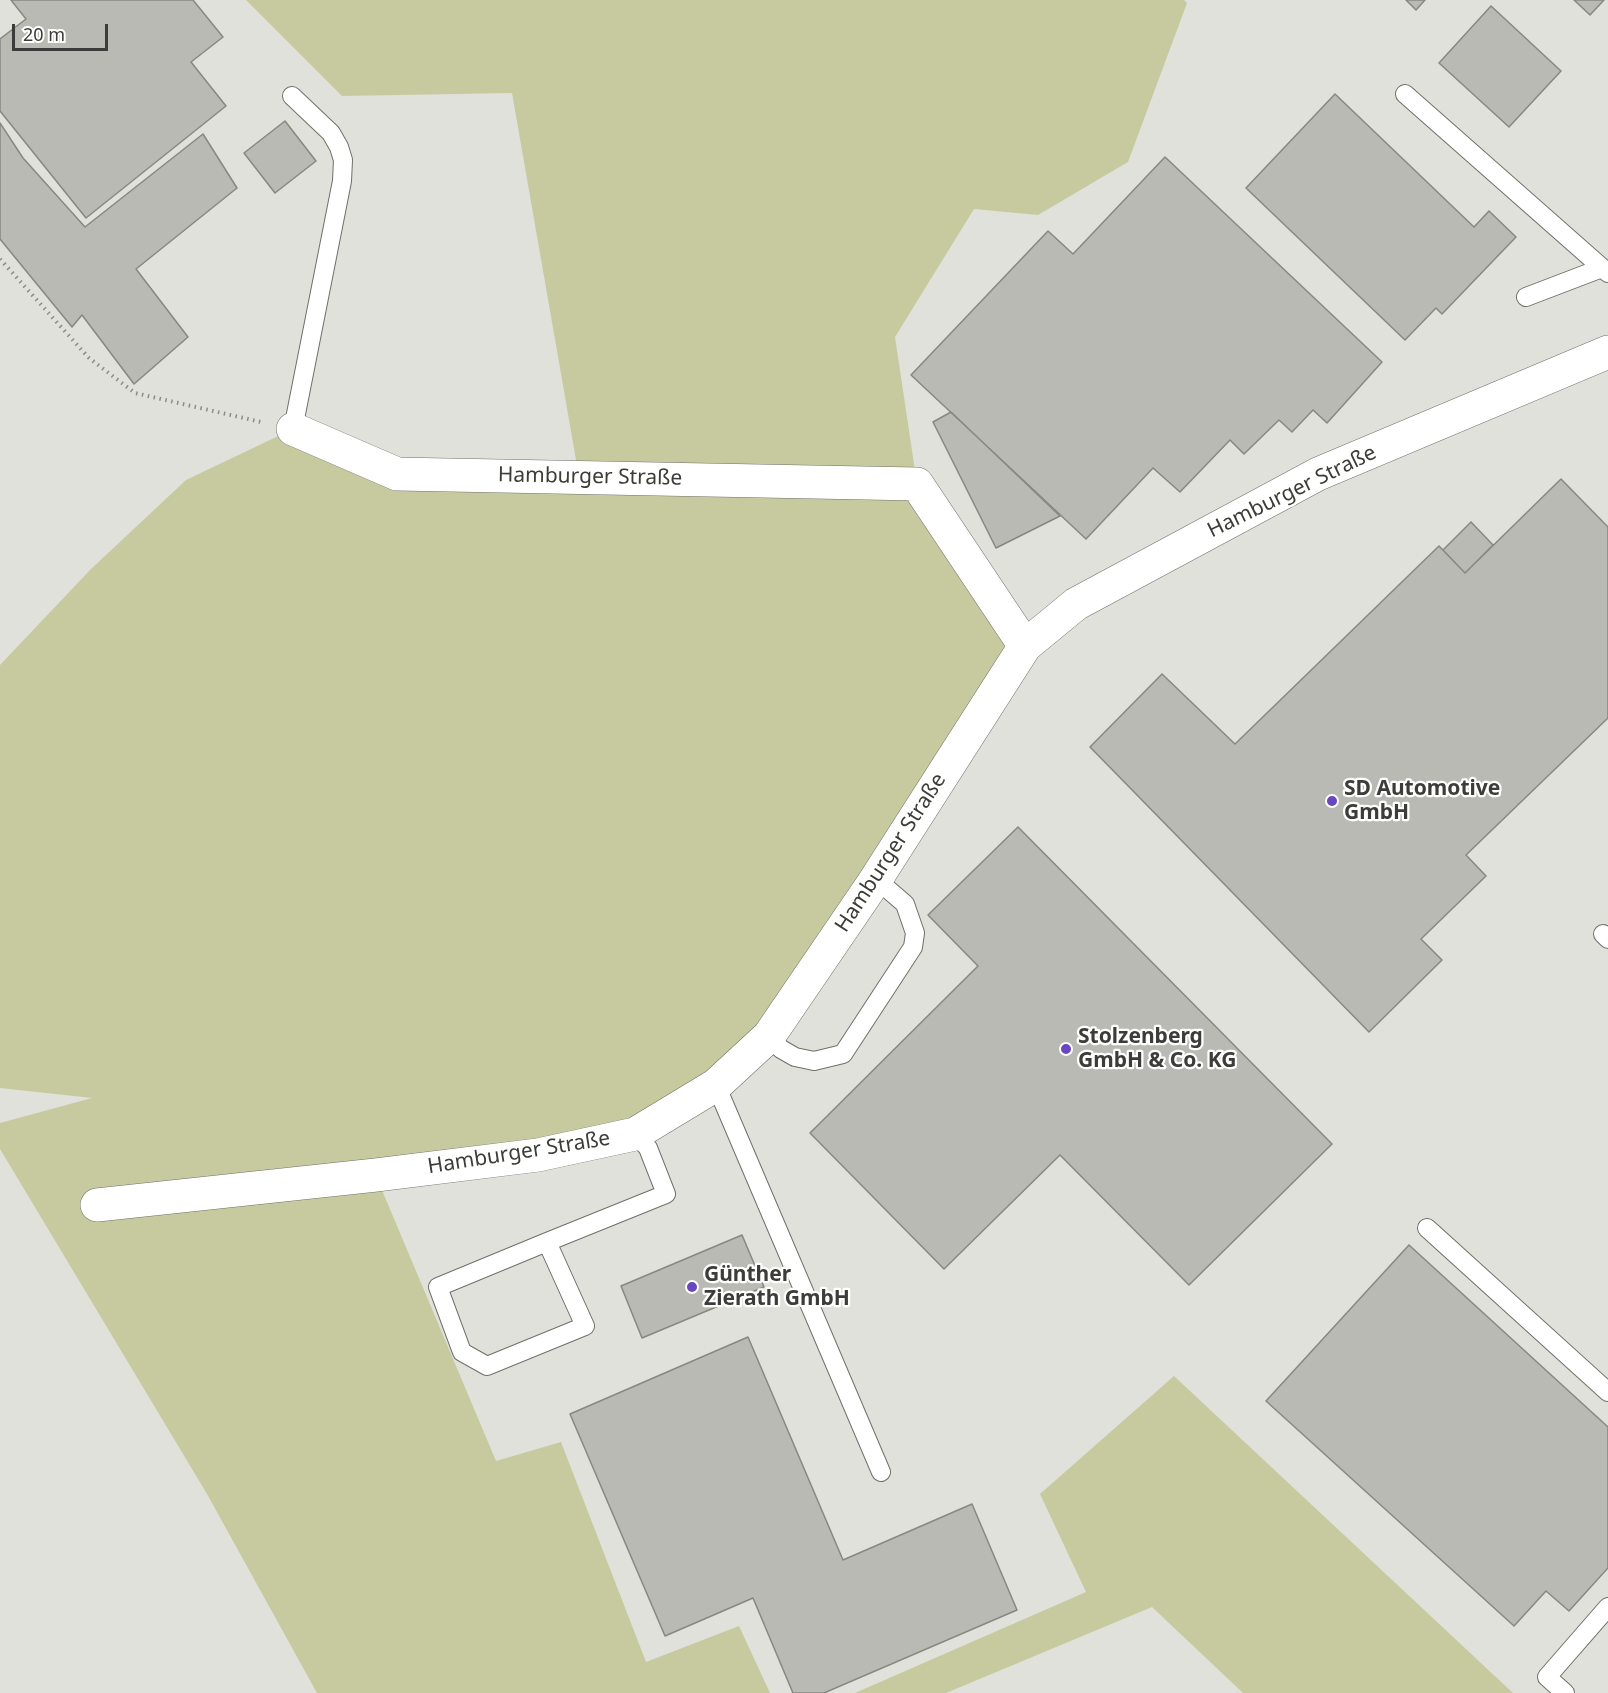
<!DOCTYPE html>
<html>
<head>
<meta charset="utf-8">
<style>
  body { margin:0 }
  #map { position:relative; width:1608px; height:1693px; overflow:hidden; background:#e0e1da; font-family:"Noto Sans",sans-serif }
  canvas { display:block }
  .scale { position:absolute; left:12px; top:24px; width:96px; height:27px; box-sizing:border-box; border:3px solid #3c3d3a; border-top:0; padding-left:8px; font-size:18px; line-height:21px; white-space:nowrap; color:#3c3d3a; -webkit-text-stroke:4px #fffffe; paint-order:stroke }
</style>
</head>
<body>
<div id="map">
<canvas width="1608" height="1693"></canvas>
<div class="scale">20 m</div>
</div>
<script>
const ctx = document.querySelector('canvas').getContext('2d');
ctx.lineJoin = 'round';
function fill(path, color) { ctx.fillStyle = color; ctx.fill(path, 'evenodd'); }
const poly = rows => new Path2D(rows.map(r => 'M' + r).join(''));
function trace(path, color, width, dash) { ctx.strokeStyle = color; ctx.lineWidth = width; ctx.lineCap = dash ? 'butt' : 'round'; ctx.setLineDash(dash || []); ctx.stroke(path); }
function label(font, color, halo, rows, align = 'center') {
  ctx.font = font + ' "Noto Sans",sans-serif'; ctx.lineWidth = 4.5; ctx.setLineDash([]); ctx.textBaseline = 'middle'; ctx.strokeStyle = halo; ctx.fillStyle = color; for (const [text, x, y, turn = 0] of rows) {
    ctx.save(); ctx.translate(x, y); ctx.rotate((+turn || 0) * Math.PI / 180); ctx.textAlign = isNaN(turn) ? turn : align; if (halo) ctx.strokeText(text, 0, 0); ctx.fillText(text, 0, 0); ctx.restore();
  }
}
fill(poly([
  [246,0,1184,0,1187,3,1128,162,1038,215,974,209,895,337,917,484,1025,646,769,1036,635,1134,376,1176,496,1461,561,1442,646,1662,739,1626,770,1693,317,1693,207,1494,0,1149,0,1123,92,1098,0,1088,0,665,90,570,186,480,293,429,397,474,579,477,512,93,342,96],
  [1174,1376,1513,1693,1243,1693,1152,1607,946,1693,855,1693,1086,1592,1040,1494]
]), '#c7ca9f');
const building = poly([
  [11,0,193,0,223,37,191,62,226,106,86,218,0,111,0,39,26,19,11,0],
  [1406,0,1425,0,1416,10,1406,0],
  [1574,0,1604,0,1590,15,1574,0],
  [1491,6,1561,71,1509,127,1439,63,1491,6],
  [1335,94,1474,227,1489,211,1516,237,1442,314,1436,308,1405,340,1246,188,1335,94],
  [285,121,316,161,275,193,244,153,285,121],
  [0,123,23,158,85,227,203,134,237,188,136,269,188,337,134,384,82,315,72,327,0,239,0,123],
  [1165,157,1382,362,1327,423,1313,410,1292,432,1279,420,1244,454,1230,440,1180,492,1153,468,1086,539,911,375,1048,231,1073,254,1165,157],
  [951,412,1060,516,996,548,933,422,951,412],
  [1561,479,1608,527,1608,718,1466,855,1486,876,1421,939,1442,960,1369,1032,1090,747,1162,674,1235,744,1439,546,1465,573,1561,479],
  [1471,522,1493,545,1465,573,1443,550,1471,522],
  [1018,827,1332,1144,1189,1285,1060,1155,944,1269,810,1133,978,966,928,915,1018,827],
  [742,1235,764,1287,642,1338,621,1286,742,1235],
  [1409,1245,1608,1427,1608,1568,1569,1611,1546,1591,1514,1626,1266,1401,1409,1245],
  [748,1337,843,1560,972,1504,1017,1610,824,1693,793,1693,753,1598,665,1636,570,1414,748,1337]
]);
fill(building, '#b9bab3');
trace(building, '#878881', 1.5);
const service = poly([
  [1405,94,1608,273],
  [292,96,331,133,339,147,343,160,342,181,293,429],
  [1526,297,1602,268],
  [1603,934,1608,939],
  [769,1036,781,1049,795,1057,814,1061,843,1054,913,947,915,933,905,904,876,879],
  [716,1085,881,1472],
  [1427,1228,1608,1392],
  [547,1242,585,1326,487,1366,462,1352,438,1287,547,1242,666,1194,648,1148,635,1134],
  [1565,1693,1547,1677,1608,1607]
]);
const minor = poly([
  [293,429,397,474,917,484,1025,646],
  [97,1205,376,1175,538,1155,635,1134,716,1085,769,1036,876,879,1025,646,1076,604,1318,474,1608,352]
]);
trace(service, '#70706a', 20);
trace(minor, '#70706a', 34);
trace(poly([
  [0,259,89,358,135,393,261,422]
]), '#8c8d88', 4, [1.5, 4.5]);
trace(service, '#fff', 18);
trace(minor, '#fff', 33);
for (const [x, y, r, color] of [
  [1332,801,6,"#6847bf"],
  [1066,1049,6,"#6847bf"],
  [692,1287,6,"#6847bf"]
]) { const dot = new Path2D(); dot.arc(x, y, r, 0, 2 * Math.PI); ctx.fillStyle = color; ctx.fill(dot); trace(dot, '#fffffe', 2); }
label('21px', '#3c3d3a', '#fffffe', [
  ["Hamburger Straße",590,477,1],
  ["Hamburger Straße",1292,492,-26],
  ["Hamburger Straße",891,853,-57],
  ["Hamburger Straße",519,1153,-9]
]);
label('bold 21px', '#3c3d3a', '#fffffe', [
  ["SD Automotive",1344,789],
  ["GmbH",1344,813],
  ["Stolzenberg",1078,1037],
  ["GmbH & Co. KG",1078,1061],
  ["Günther",704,1275],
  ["Zierath GmbH",704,1299]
], 'left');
</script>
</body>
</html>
